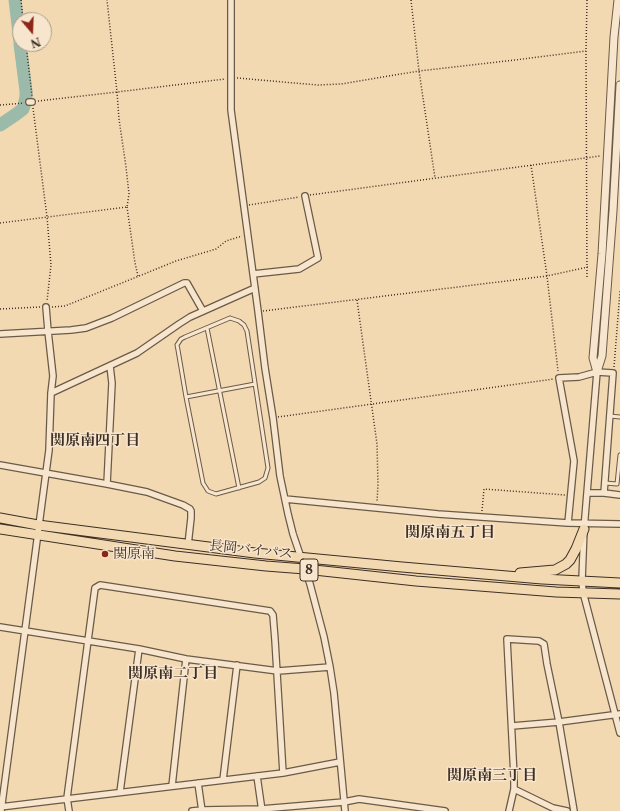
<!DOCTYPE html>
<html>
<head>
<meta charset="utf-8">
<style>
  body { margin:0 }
  #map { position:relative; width:620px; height:811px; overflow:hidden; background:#f3d9b2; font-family:"Libre Caslon Text",serif }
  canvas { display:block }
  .north { position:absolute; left:12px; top:12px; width:40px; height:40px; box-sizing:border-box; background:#f7e6cd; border:1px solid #ad9d8a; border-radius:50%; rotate:161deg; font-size:11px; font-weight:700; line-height:16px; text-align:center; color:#3d2f25 }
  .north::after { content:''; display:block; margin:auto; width:14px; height:18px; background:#8f2418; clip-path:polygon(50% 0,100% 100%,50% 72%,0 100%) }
</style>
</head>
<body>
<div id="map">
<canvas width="620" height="811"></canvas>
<div class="north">N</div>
</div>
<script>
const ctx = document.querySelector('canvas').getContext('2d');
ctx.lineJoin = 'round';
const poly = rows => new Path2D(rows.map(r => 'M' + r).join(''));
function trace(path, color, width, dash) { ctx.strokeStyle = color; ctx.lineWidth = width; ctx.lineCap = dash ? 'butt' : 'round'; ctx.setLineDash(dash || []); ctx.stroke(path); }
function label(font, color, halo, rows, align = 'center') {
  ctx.font = font + ' "Libre Caslon Text","Noto Serif JP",serif'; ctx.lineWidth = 3; ctx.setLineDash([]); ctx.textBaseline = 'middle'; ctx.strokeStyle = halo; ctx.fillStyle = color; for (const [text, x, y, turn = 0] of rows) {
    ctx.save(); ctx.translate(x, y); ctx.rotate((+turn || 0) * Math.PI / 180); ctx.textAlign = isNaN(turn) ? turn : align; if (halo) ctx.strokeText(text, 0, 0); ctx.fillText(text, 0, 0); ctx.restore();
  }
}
trace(poly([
  [15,0,20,41],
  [0,125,15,115,23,109,24,106,26,97,26,91,20,44]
]), '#9bbaaa', 13);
const service = poly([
  [230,318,239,321,244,325,247,331,268,468,265,478,259,482,216,494,208,491,203,483,186,397,178,350,177,345,181,339,185,337,230,318],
  [207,328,239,488],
  [186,397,255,384],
  [610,416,620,417],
  [605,483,617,484,620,455]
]);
const minor = poly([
  [231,0,231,110,258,311,265,368,273,418,280,476,288,514,293,534,310,584,324,637,330,667,334,693,345,811],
  [29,102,32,102],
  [253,274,299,269,318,258,305,196],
  [0,334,71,330,86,328,112,318,184,283,187,283,203,311],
  [597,372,584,529,582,580,583,592,620,733],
  [51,393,137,353,179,324,190,317,255,288],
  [0,465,107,484,112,383,110,366],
  [107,484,147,492,183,505,190,509,191,511,191,518,188,545],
  [604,493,620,495],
  [285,499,438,514,568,523,620,524],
  [568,523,574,461,559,378,579,377,597,372,613,373,604,493,587,493],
  [0,627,139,649,186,659,278,671,330,667],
  [512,726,559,722,620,714],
  [257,776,262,811],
  [223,780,237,665],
  [198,783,202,811],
  [172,786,186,659],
  [514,789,553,808,567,811],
  [120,792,139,649],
  [0,807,283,773,340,762],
  [1,811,49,450,51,393,53,376,48,331,46,307],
  [69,811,67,798,95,588,100,585,270,611,273,615,275,640,283,773],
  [192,811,202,810,261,809,344,802,359,799,445,811],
  [509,811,514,789,514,777,507,639,539,641,544,644,547,664,559,722,574,811]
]);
const tertiary = poly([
  [597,372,593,358,602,254,614,37,618,0],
  [597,372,602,356,613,211,620,85]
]);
const trunk = poly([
  [0,518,38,525,255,553,402,567,542,579,620,583],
  [0,529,175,556,266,566,305,569,416,581,556,592,620,594],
  [520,573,555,570,566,564,570,560,576,549,584,529]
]);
trace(service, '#6a5a48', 5);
trace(minor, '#6a5a48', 8);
trace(tertiary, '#6a5a48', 9);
trace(trunk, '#3d2f25', 11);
trace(poly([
  [21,0,23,20],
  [411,0,419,71,435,178],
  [587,0,586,51,587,278],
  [26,44,32,96],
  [237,78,318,85,341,84,419,71,515,60,586,51],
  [38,101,117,92,225,79],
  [0,105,24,103],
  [33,108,47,217,51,265,47,301],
  [531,165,547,276,558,371],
  [310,195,600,156],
  [249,205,299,197],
  [127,207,135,263,138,276],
  [0,223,127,207,129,194,126,167,119,119,117,92,107,0],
  [357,300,377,444,378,484,377,502],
  [52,307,65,306,176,261,216,249,226,241,242,236],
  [0,309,40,307],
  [263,311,547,276,588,267],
  [614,367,620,291],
  [278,417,554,379],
  [482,511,484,489,565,495]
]), '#3d2f25', 1.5, [1, 2]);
trace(service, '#f7e6cd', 3);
trace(minor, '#f7e6cd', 5.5);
trace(tertiary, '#f7e6cd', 7);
trace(trunk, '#f3d9b2', 9);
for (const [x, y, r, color] of [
  [105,554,4,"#8f2418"]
]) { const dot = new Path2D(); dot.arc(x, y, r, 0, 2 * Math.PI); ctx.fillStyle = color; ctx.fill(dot); trace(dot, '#f7e6cd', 1.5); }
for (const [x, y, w] of [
  [309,570,18]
]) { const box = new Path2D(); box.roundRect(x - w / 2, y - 11, w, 22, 3); ctx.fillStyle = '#f7e6cd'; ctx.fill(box); trace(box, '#3d2f25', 1); }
label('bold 13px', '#3d2f25', null, [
  ["8",309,570]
]);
label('14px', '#3d2f25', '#f7e6cd', [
  ["長岡バイパス",251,550,6]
]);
label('14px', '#3d2f25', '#f7e6cd', [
  ["関原南",113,554]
], 'left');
label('bold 15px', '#3d2f25', '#f7e6cd', [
  ["関原南四丁目",95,441],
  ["関原南五丁目",450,533],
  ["関原南二丁目",173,674],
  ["関原南三丁目",492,776]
]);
</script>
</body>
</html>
